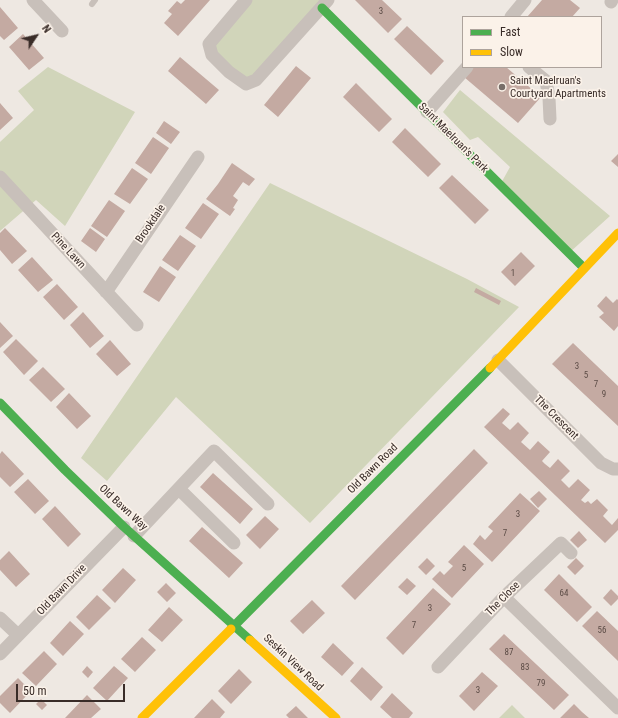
<!DOCTYPE html>
<html>
<head>
<meta charset="utf-8">
<style>
  body { margin:0 }
  #map { position:relative; width:618px; height:718px; overflow:hidden; background:#eee8e2; font-family:"Roboto Condensed",sans-serif }
  canvas { display:block }
  .legend { position:absolute; left:462px; top:16px; width:140px; height:52px; box-sizing:border-box; background:#fbf2e9; border:1px solid #ada39c; margin:0; padding:5px 7px; list-style:none; font-size:12px; color:#392c28 }
  .legend li { display:flex; align-items:center; gap:8px; height:20px }
  .legend b { width:20px; border:1px solid #ada39c }
  .north { position:absolute; left:16px; top:16px; width:40px; height:40px; -webkit-text-stroke:3px #fbf2e9; paint-order:stroke; rotate:55deg; font-size:11px; font-weight:700; line-height:16px; text-align:center; color:#392c28 }
  .north::after { content:''; display:block; margin:auto; width:14px; height:18px; background:#392c28; clip-path:polygon(50% 0,100% 100%,50% 72%,0 100%) }
  .scale { position:absolute; left:16px; top:684px; width:109px; height:18px; box-sizing:border-box; border:2px solid #392c28; border-top:0; padding-left:5px; font-size:12px; line-height:14px; white-space:nowrap; color:#392c28; -webkit-text-stroke:3px #fbf2e9; paint-order:stroke }
</style>
</head>
<body>
<div id="map">
<canvas width="618" height="718"></canvas>
<ul class="legend">
<li><b style="height:5px;background:#4caf50"></b>Fast</li>
<li><b style="height:5px;background:#ffc107"></b>Slow</li>
</ul>
<div class="north">N</div>
<div class="scale">50 m</div>
</div>
<script>
const ctx = document.querySelector('canvas').getContext('2d');
ctx.lineJoin = 'round';
function fill(path, color) { ctx.fillStyle = color; ctx.fill(path, 'evenodd'); }
const poly = rows => new Path2D(rows.map(r => 'M' + r).join(''));
function trace(path, color, width, dash) { ctx.strokeStyle = color; ctx.lineWidth = width; ctx.lineCap = dash ? 'butt' : 'round'; ctx.setLineDash(dash || []); ctx.stroke(path); }
function label(font, color, halo, rows, align = 'center') {
  ctx.font = font + ' "Roboto Condensed",sans-serif'; ctx.lineWidth = 3.5; ctx.setLineDash([]); ctx.textBaseline = 'middle'; ctx.strokeStyle = halo; ctx.fillStyle = color; for (const [text, x, y, turn = 0] of rows) {
    ctx.save(); ctx.translate(x, y); ctx.rotate((+turn || 0) * Math.PI / 180); ctx.textAlign = isNaN(turn) ? turn : align; if (halo) ctx.strokeText(text, 0, 0); ctx.fillText(text, 0, 0); ctx.restore();
  }
}
fill(poly([
  [246,0,327,0,246,84,212,55,217,33],
  [48,67,135,112,65,226,36,200,0,231,0,142,34,110,18,91],
  [460,90,610,216,569,253,500,185,510,167,478,137,470,140,443,112],
  [270,183,467,279,519,307,310,523,176,397,107,481,81,458],
  [512,705,525,718,499,718]
]), '#d1d5ba');
fill(poly([
  [185,0,210,0,178,36,164,23,172,14,168,11,177,1,181,4],
  [355,0,382,0,402,19,388,33],
  [542,0,570,0,580,8,572,17,527,17],
  [0,7,18,28,4,40,0,36],
  [407,26,444,61,431,75,394,39],
  [23,34,44,58,29,70,9,47],
  [180,57,219,90,206,104,168,71],
  [296,66,311,78,278,117,264,105],
  [473,67,506,67,541,97,518,123,464,77],
  [356,83,392,119,379,132,343,97],
  [0,103,13,118,0,130],
  [164,121,180,132,171,144,156,133],
  [405,128,441,164,428,177,392,142],
  [153,137,169,148,151,174,135,163],
  [618,154,618,167,611,161],
  [232,163,255,179,249,186,243,182,233,196,238,200,233,208,235,209,230,216,206,199,218,184],
  [132,168,148,179,130,204,114,194],
  [452,175,489,210,475,224,439,188],
  [109,200,125,211,107,237,91,226],
  [203,203,219,214,201,239,185,228],
  [5,228,27,251,12,264,0,250,0,233],
  [90,228,105,239,96,252,81,241],
  [180,235,196,246,178,271,162,260],
  [521,252,535,266,515,286,501,272],
  [32,257,53,280,38,292,18,270],
  [160,266,176,277,159,302,143,292],
  [57,284,78,307,64,320,43,297],
  [476,288,501,301,499,305,474,292],
  [606,296,613,303,617,299,618,300,618,326,614,331,599,317,604,313,597,306],
  [83,312,104,336,90,348,70,325],
  [0,322,13,336,0,348],
  [16,339,38,361,24,375,3,352],
  [110,340,131,364,117,376,96,354],
  [573,343,618,386,618,426,552,364],
  [43,367,65,389,51,402,29,380],
  [69,393,91,416,77,429,56,407],
  [503,408,510,414,502,423,510,430,518,422,529,433,521,442,530,450,538,441,550,452,542,461,545,464,550,468,558,459,570,471,561,480,569,488,578,479,590,490,581,500,585,503,588,501,591,504,597,499,608,510,603,516,612,525,618,518,618,530,605,543,484,427],
  [474,449,488,463,355,600,341,586],
  [2,451,24,474,10,487,0,477,0,454],
  [213,473,253,509,240,524,200,487],
  [28,479,49,501,35,514,14,492],
  [539,491,547,499,538,508,530,499],
  [520,493,540,511,492,562,473,544,480,535,485,540,493,531,488,527],
  [55,506,81,534,68,547,42,519],
  [265,516,279,529,260,549,246,535],
  [202,527,243,563,229,578,189,541],
  [579,531,587,540,578,548,570,540],
  [464,545,484,564,452,598,432,579,440,571,444,575,453,566,448,562],
  [9,551,30,574,16,587,0,570,0,560],
  [427,558,435,566,426,575,418,567],
  [576,558,584,566,575,575,567,567],
  [123,568,136,580,115,603,102,590],
  [559,574,592,607,577,622,544,590],
  [407,578,416,586,407,595,398,587],
  [166,583,176,593,167,602,157,592],
  [433,588,451,604,403,655,386,638],
  [611,589,618,596,618,599,611,606,603,598],
  [97,595,111,608,89,630,76,617],
  [312,600,325,613,303,634,290,621],
  [169,607,183,620,162,642,148,630],
  [597,611,618,631,618,661,582,626],
  [70,621,84,634,63,656,50,643],
  [504,634,569,695,554,710,489,649],
  [142,637,156,650,135,672,121,659],
  [333,643,354,663,342,676,321,657],
  [44,651,57,664,36,686,22,673],
  [87,666,93,672,88,678,82,672],
  [114,666,128,678,107,701,93,688],
  [362,667,383,687,371,701,350,681],
  [239,669,252,682,231,704,218,691],
  [482,672,498,686,474,711,459,696],
  [18,678,31,691,10,713,0,703,0,696],
  [392,693,413,713,409,718,392,718,380,707],
  [87,695,101,709,91,718,65,718],
  [41,699,47,705,42,710,36,704],
  [212,699,225,712,220,718,194,718],
  [574,704,582,712,589,718,560,718],
  [296,706,308,718,289,718,286,715]
]), '#c4aaa2');
trace(poly([
  [92,4,95,0]
]), '#c8c0ba', 6);
trace(poly([
  [33,0,62,31],
  [246,0,209,44,212,55,229,72,246,84,256,80,328,0],
  [611,2,612,0],
  [511,17,525,0],
  [529,67,546,81,549,98,550,119],
  [427,112,467,67],
  [0,177,137,325],
  [106,292,198,157],
  [498,360,601,463,613,469,618,469],
  [179,489,234,543],
  [134,536,214,451,268,504],
  [504,597,618,708],
  [0,618,18,635],
  [0,654,124,527],
  [438,667,504,597,561,543,571,553]
]), '#c8c0ba', 13);
trace(poly([
  [322,8,584,268],
  [0,403,65,470,124,527,250,640],
  [231,629,490,368]
]), '#4caf50', 9);
trace(poly([
  [490,368,618,233],
  [250,640,336,718],
  [142,718,231,629]
]), '#ffc107', 9);
for (const [x, y, r, color] of [
  [502,87,4,"#786e69"]
]) { const dot = new Path2D(); dot.arc(x, y, r, 0, 2 * Math.PI); ctx.fillStyle = color; ctx.fill(dot); trace(dot, '#fbf2e9', 1.5); }
label('9px', '#5c4c46', null, [
  ["3",381,12],
  ["1",513,274],
  ["3",577,367],
  ["5",586,376],
  ["7",596,385],
  ["9",604,395],
  ["3",518,515],
  ["7",505,534],
  ["5",464,569],
  ["64",564,594],
  ["3",430,609],
  ["7",414,626],
  ["56",602,631],
  ["87",509,653],
  ["83",525,668],
  ["79",541,684],
  ["3",478,691]
]);
label('11px', '#392c28', '#fbf2e9', [
  ["Saint Maelruan's",510,81],
  ["Courtyard Apartments",510,94]
], 'left');
label('11px', '#392c28', '#fbf2e9', [
  ["Saint Maelruan's Park",453,138,45],
  ["Brookdale",151,224,-56],
  ["Pine Lawn",68,251,47],
  ["The Crescent",556,418,45],
  ["Old Bawn Road",373,469,-45],
  ["Old Bawn Way",123,508,43],
  ["Old Bawn Drive",62,590,-46],
  ["The Close",503,599,-45],
  ["Seskin View Road",293,663,43]
]);
</script>
</body>
</html>
